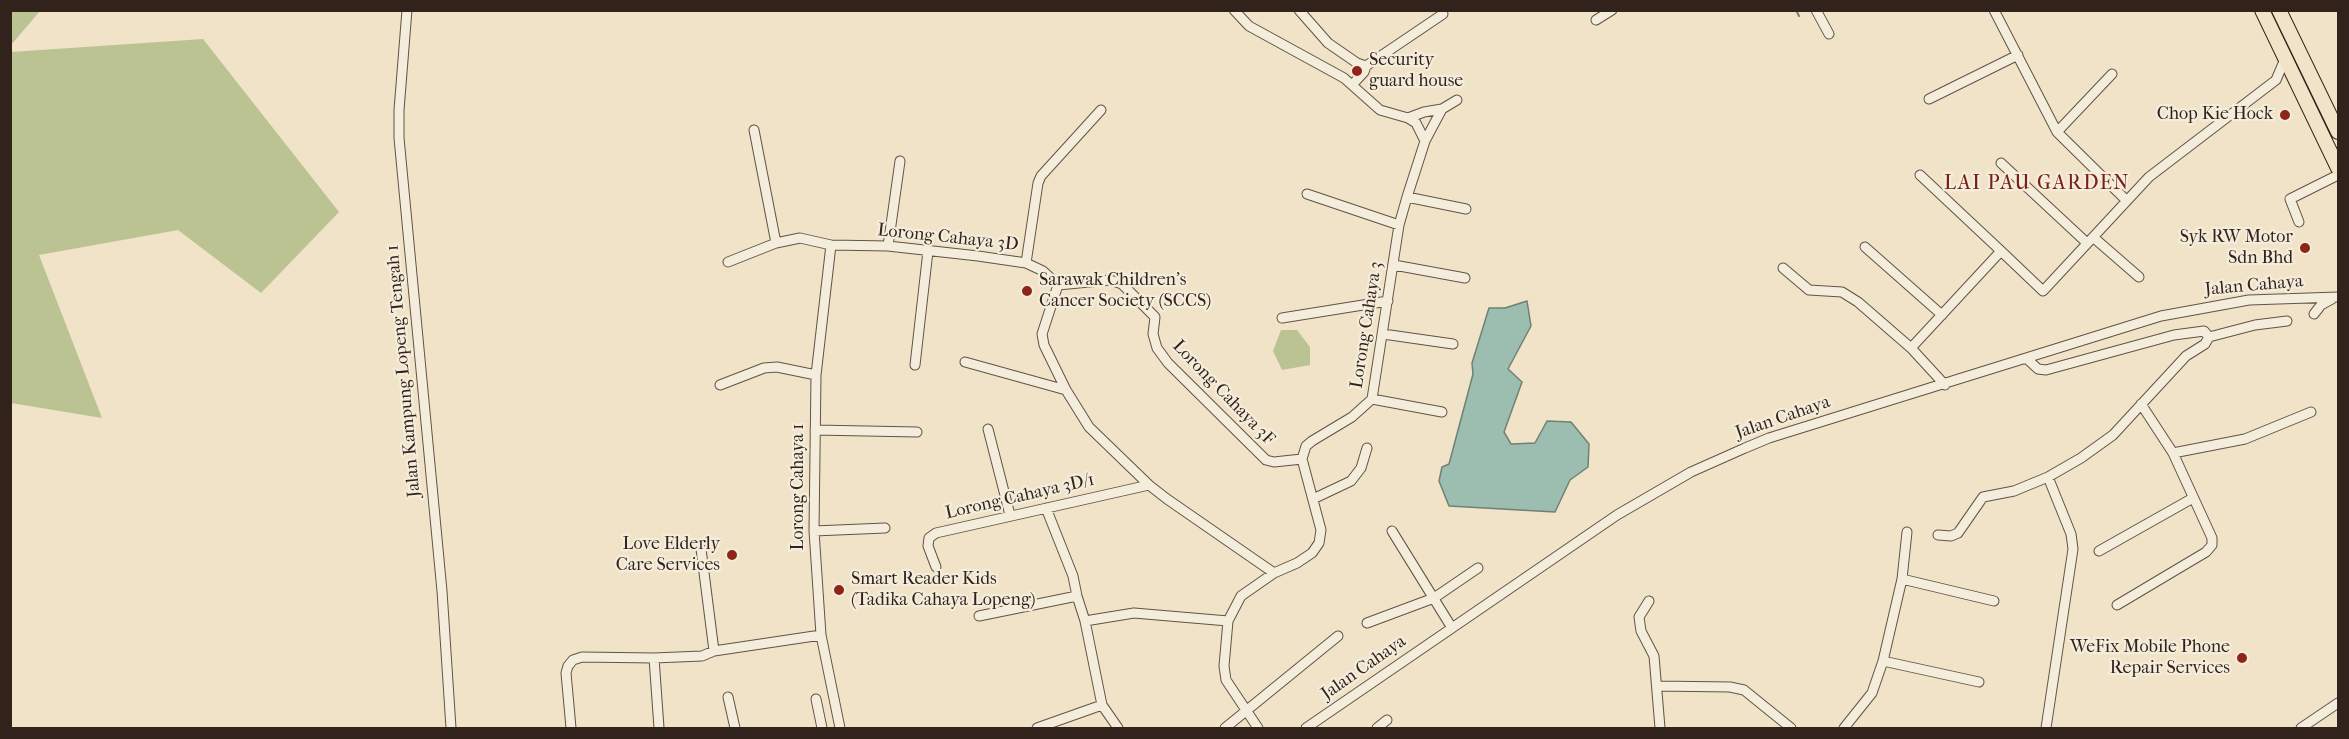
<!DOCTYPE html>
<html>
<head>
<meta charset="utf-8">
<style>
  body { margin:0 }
  #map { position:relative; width:2349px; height:739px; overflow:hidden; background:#f0e3c7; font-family:"IM FELL French Canon",serif }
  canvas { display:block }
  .frame { position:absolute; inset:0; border:12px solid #32221c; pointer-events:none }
</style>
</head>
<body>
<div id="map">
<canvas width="2349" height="739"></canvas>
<div class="frame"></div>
</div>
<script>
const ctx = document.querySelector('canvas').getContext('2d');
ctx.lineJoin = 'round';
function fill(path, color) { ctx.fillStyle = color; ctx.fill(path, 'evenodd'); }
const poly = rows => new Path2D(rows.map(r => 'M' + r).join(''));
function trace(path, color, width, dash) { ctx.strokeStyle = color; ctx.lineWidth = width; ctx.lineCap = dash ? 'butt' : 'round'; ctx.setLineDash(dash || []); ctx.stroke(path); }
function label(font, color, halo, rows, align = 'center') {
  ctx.font = font + ' "IM FELL French Canon",serif'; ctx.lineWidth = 4.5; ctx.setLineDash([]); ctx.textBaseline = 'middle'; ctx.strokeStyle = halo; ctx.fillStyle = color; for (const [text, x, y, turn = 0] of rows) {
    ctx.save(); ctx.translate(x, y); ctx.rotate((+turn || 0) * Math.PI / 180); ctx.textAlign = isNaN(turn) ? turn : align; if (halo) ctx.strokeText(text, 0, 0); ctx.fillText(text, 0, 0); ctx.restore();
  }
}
fill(poly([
  [11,10,40,11,11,45,10,11],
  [203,39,339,212,261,293,178,230,39,255,102,418,11,403,11,52],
  [1281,330,1297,330,1310,347,1310,365,1282,370,1273,351]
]), '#bcc393');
const water = poly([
  [1527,301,1531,326,1508,369,1522,382,1504,432,1511,444,1535,443,1547,421,1571,422,1589,444,1588,467,1570,480,1555,512,1449,506,1439,481,1442,467,1449,464,1473,374,1472,363,1489,308,1505,308,1527,301]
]);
fill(water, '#9bbeb1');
trace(water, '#718075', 1.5);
trace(poly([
  [1796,10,1799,16]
]), '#718075', 2);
const minor = poly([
  [407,10,399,110,399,138,442,591,451,728],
  [1234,10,1249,26,1344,78,1380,110,1408,118,1416,123,1425,141],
  [1299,10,1328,43,1357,63,1366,66,1443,14],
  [1816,10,1829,34],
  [1994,10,2057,132,2126,200],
  [1596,20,1612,10],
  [1352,85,1364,72,1366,66],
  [1929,99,2018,55],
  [1408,118,1424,112,1442,109],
  [754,130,776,243],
  [2057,132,2112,74],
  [2001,163,2087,243],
  [1920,175,2001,251],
  [1307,194,1399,225],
  [1407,197,1466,209],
  [2299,222,2290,199,2338,175],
  [2093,237,2139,277],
  [831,245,816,375,814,531,821,635,840,728],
  [888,246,900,161],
  [1865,247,1942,315],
  [728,262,776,243,800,238,831,245,888,246,978,256,1026,263,1043,271,1058,285,1042,334,1044,345,1066,390,1089,427,1149,485,1167,499,1274,573],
  [1026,263,1038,183,1041,176,1101,110],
  [1394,265,1465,278],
  [1783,268,1809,290,1842,292,1858,302,1911,348,1945,385],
  [1058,285,1110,280,1122,284,1155,317,1153,334,1157,348,1168,363,1266,460,1274,462,1302,459],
  [2314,314,2321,305,2332,299],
  [1282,318,1388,301],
  [1383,334,1453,344],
  [1911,348,2001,251,2043,291,2149,177,2276,80,2285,59],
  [2026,358,2038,369,2046,370,2174,335,2204,331,2209,337],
  [965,362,1066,390],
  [915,365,928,251],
  [720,385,764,368,777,367,816,375],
  [1372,399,1442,412],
  [988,429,1010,515],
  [815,430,917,432],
  [2173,453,2245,439,2311,412],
  [1313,499,1351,481,1361,468,1367,448],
  [1046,508,1073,576,1077,596,1085,621,1134,613,1228,621],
  [814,531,885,528],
  [1392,531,1452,628],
  [1938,535,1951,536,1958,533,1983,497,2014,491,2048,477,2081,458,2113,435,2186,356,2205,344,2209,337,2255,325,2287,321],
  [701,549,714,651],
  [2099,551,2193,498],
  [936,567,928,546,929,538,936,533,1149,485],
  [1902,579,1994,601],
  [1649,601,1639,617,1641,631,1654,656,1660,728],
  [2117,605,2206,552,2212,545,2212,538,2173,453,2141,404],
  [979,616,1077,596],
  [1085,621,1102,705,1118,728],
  [1367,623,1434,598,1478,568],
  [654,658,659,728],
  [1883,661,1979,682],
  [1657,686,1730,687,1744,690,1791,728],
  [728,697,735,728],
  [816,699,822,728],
  [571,728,566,673,568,666,573,660,582,657,654,658,702,656,714,651,821,635],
  [1037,728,1102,705],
  [1225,728,1338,636],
  [1258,728,1226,680,1224,666,1228,621,1241,596,1274,573,1297,563,1312,553,1319,543,1321,530,1302,459,1306,446,1312,441,1352,417,1372,399,1399,225,1407,197,1425,141,1442,109,1457,100],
  [1306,728,1617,515,1691,472,1745,448,1769,438,2161,316,2249,300,2338,297],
  [1377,728,1387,720],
  [1844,728,1872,693,1883,661,1902,579,1907,532],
  [2046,728,2073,549,2071,534,2048,477],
  [2301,728,2338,703]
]);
const highway = poly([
  [2262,10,2338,168],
  [2279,10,2338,132]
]);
trace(minor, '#625247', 11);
trace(highway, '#32221c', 16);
trace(minor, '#f5eddb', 9);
trace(highway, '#f0e3c7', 14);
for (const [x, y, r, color] of [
  [1357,71,6,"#8f2418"],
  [2285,115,6,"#8f2418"],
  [2305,248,6,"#8f2418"],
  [1027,291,6,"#8f2418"],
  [732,555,6,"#8f2418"],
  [839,590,6,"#8f2418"],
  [2242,658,6,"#8f2418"]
]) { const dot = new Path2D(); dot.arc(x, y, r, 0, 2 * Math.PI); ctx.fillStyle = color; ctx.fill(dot); trace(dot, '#f5eddb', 2); }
label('18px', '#32221c', '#f5eddb', [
  ["Security",1369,61,"left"],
  ["guard house",1369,82,"left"],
  ["Chop Kie Hock",2273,115],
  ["Syk RW Motor",2293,238],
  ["Sdn Bhd",2293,259],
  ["Sarawak Children's",1039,281,"left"],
  ["Cancer Society (SCCS)",1039,302,"left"],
  ["Love Elderly",720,545],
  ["Care Services",720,566],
  ["Smart Reader Kids",851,580,"left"],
  ["(Tadika Cahaya Lopeng)",851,601,"left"],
  ["WeFix Mobile Phone",2230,648],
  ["Repair Services",2230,669]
], 'right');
label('18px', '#32221c', '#f5eddb', [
  ["Lorong Cahaya 3D",948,238,6],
  ["Jalan Cahaya",2254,286,-5],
  ["Lorong Cahaya 3",1367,325,-81],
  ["Jalan Kampung Lopeng Tengah 1",404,371,-95],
  ["Lorong Cahaya 3F",1223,393,46],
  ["Jalan Cahaya",1783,418,-19],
  ["Lorong Cahaya 1",799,487,-90],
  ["Lorong Cahaya 3D/1",1020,497,-13],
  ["Jalan Cahaya",1364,668,-35]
]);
ctx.letterSpacing = '1.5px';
label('20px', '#7a1f14', '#f5eddb', [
  ["LAI PAU GARDEN",2037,184]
]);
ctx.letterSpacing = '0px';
</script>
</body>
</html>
